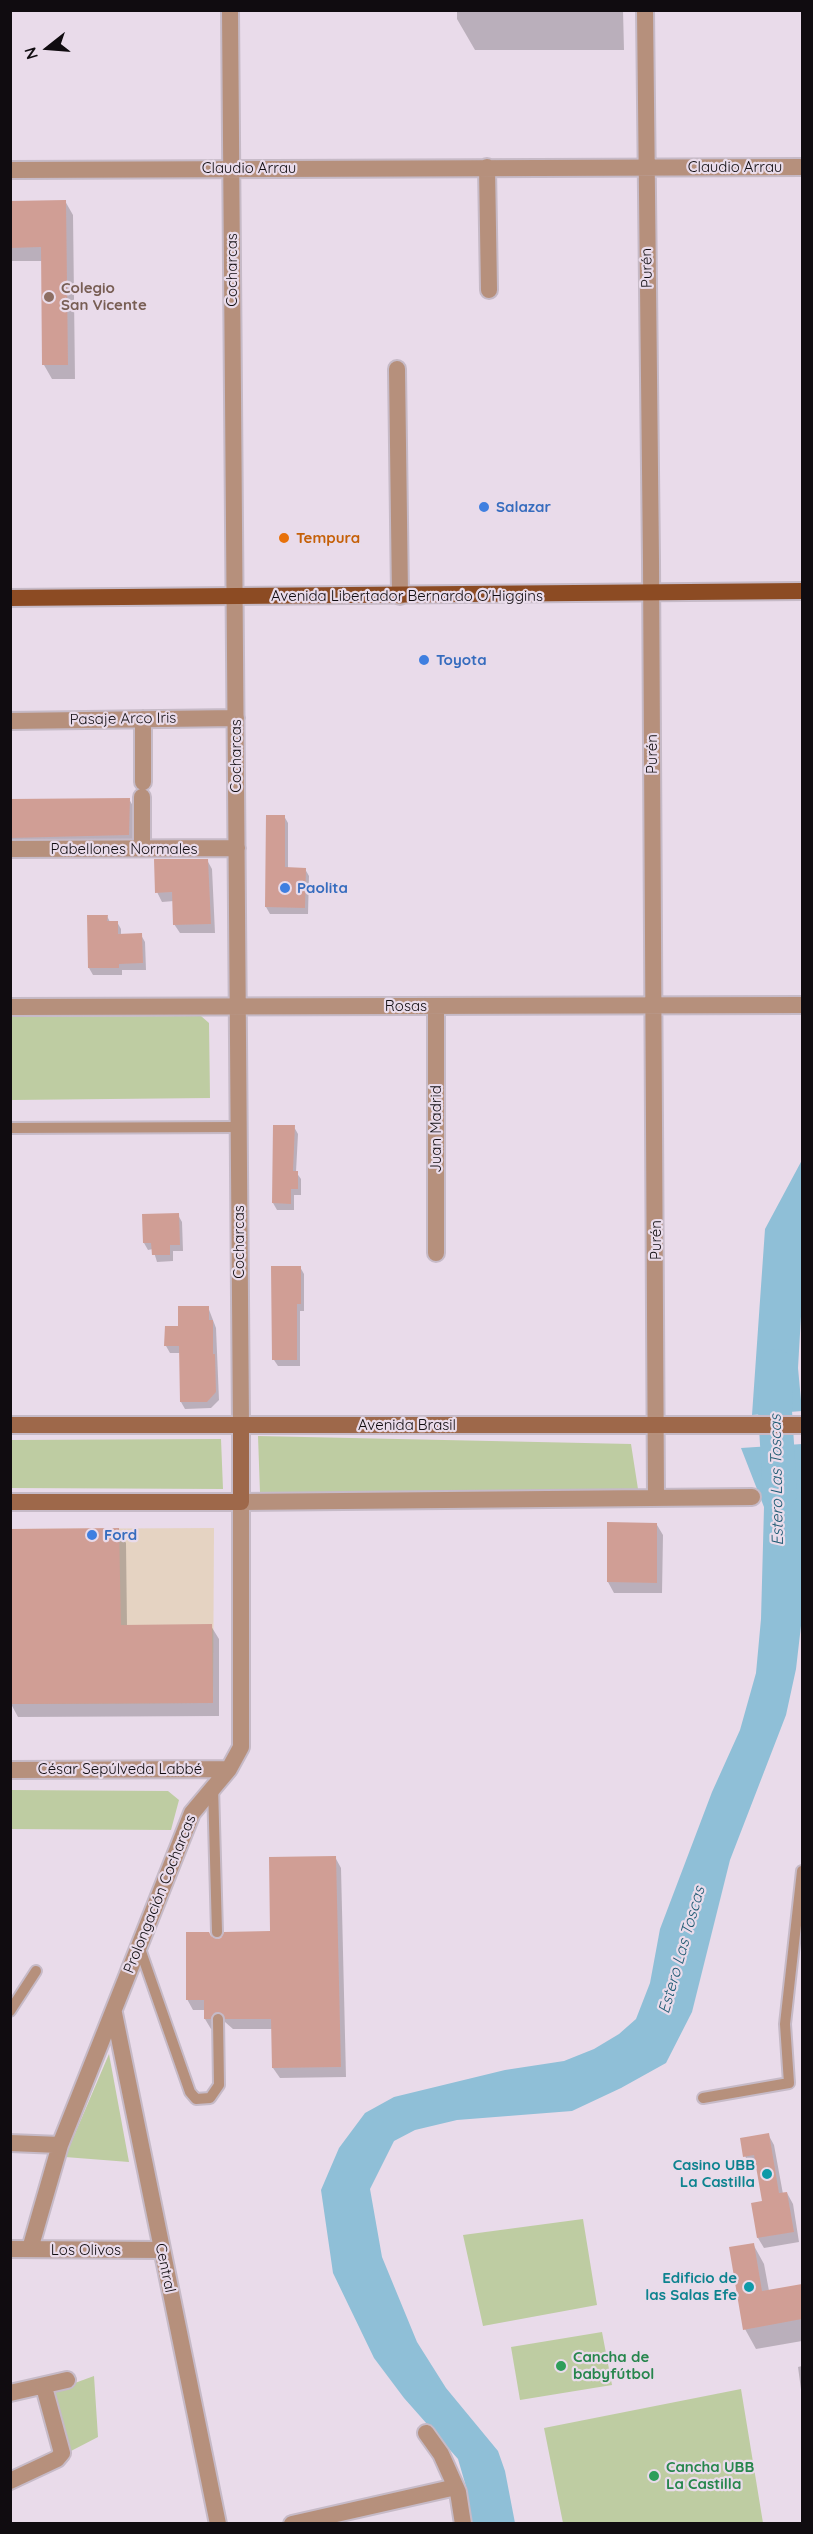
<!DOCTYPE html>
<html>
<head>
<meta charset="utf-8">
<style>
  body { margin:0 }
  #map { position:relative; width:813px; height:2534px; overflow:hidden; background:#e9dbea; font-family:Quicksand,sans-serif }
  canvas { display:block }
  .frame { position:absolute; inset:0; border:12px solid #100c10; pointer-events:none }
  .north { position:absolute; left:18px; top:18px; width:60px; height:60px; -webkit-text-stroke:4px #e9dbea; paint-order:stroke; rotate:253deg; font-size:16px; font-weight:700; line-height:24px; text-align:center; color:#100c10 }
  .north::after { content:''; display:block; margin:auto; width:21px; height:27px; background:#100c10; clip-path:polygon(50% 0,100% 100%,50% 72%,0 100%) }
</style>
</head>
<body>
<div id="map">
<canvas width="813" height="2534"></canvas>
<div class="frame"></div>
<div class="north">N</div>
</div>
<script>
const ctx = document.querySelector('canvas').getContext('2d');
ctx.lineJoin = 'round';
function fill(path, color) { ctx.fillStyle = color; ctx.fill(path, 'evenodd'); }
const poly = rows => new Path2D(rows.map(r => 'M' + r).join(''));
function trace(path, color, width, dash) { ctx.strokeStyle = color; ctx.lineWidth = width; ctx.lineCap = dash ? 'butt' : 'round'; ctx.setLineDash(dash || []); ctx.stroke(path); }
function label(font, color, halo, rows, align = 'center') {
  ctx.font = font + ' Quicksand,sans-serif'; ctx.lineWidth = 4.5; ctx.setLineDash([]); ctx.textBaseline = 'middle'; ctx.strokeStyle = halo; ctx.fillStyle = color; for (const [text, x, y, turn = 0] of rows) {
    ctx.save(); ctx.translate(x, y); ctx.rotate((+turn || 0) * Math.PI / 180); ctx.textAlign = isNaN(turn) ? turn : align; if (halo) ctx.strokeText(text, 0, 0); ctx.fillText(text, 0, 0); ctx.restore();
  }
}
fill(poly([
  [214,1528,213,1703,11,1704,10,1529]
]), '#e5d3c2');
fill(poly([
  [201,1016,209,1023,210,1098,11,1100,11,1017],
  [258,1436,631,1444,638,1489,260,1493],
  [221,1439,223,1489,11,1488,11,1440],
  [11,1790,168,1791,179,1800,171,1830,11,1829],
  [109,2054,129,2162,65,2157],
  [583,2219,597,2305,483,2326,463,2235],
  [602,2332,612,2385,520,2400,511,2347],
  [94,2376,98,2437,71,2451,53,2391],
  [741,2389,763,2523,563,2523,544,2428]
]), '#becca2');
fill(poly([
  [802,1160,802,1299,798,1368,802,1411,752,1415,765,1229],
  [802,1444,802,1617,796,1669,786,1715,730,1860,692,2012,666,2063,621,2088,572,2111,457,2120,415,2130,394,2141,370,2189,382,2257,417,2342,446,2388,498,2451,505,2471,515,2523,471,2523,467,2490,458,2459,404,2398,374,2358,333,2273,321,2190,339,2148,365,2113,394,2097,505,2070,564,2061,594,2049,619,2034,636,2019,650,1983,660,1929,712,1792,740,1730,756,1673,761,1619,764,1507,741,1448]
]), '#8fbfd7');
fill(poly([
  [457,10,623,10,624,50,475,50,457,19],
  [65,201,73,215,75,379,52,379,44,365,42,261,10,261,10,202],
  [129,799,133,806,132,841,10,845,10,800],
  [284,816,288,823,288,869,305,869,309,876,308,914,270,914,266,907],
  [207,860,212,869,215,933,180,933,174,924,174,901,162,902,157,892],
  [89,916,107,916,110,922,117,922,121,929,121,936,141,935,145,942,146,970,122,970,122,975,93,975,89,968],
  [294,1127,298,1134,296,1172,301,1179,301,1195,294,1195,294,1210,277,1210,273,1203],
  [178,1215,182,1222,183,1251,173,1251,173,1261,157,1262,153,1249,148,1250,144,1243],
  [300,1267,304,1274,304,1311,300,1311,300,1366,278,1366,274,1360],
  [208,1307,216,1328,219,1400,211,1408,185,1409,181,1402,180,1353,170,1353,166,1346,179,1328],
  [608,1524,657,1525,663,1535,662,1593,614,1593,608,1582],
  [118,1530,126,1543,127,1626,211,1626,219,1639,219,1716,18,1717,11,1704],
  [335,1857,341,1868,346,2077,280,2078,273,2068,273,2029,233,2029,225,2022,219,2023,216,2029,211,2029,205,2019,205,2010,193,2010,187,1999,212,1938,216,1941,272,1933],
  [768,2134,774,2145,783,2194,787,2193,793,2204,799,2242,764,2248,758,2238,763,2203,757,2166,751,2167,745,2156],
  [753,2244,764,2264,769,2291,802,2285,802,2341,756,2349,745,2329],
  [802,2366,802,2397,798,2367]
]), '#0003');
trace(poly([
  [776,1366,775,1411,780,1493]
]), '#8fbfd7', 34);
fill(poly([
  [66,200,68,365,42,365,41,247,10,248,10,201],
  [130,798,129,835,10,838,10,799],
  [266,815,285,815,285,867,306,868,305,908,265,907],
  [154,859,208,859,211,924,173,925,172,892,155,893],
  [87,915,108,915,107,921,118,921,118,934,142,933,143,963,119,964,119,968,88,968],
  [273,1125,295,1125,293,1171,298,1171,298,1189,291,1189,291,1204,272,1203],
  [179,1213,180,1245,170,1245,170,1255,152,1255,151,1243,143,1243,142,1214],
  [271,1266,301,1266,301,1304,297,1304,297,1360,272,1360],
  [178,1306,209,1306,209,1320,213,1320,213,1354,215,1354,216,1392,207,1402,180,1402,179,1346,164,1346,165,1326,178,1326],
  [607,1522,657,1523,657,1583,607,1582],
  [119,1528,121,1625,212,1624,213,1703,10,1704,10,1529],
  [336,1856,341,2067,272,2068,271,2019,225,2019,224,2015,218,2012,214,2013,211,2019,204,2019,204,2000,186,2000,186,1932,209,1932,211,1936,217,1939,221,1938,224,1932,270,1931,269,1857],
  [769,2133,779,2193,787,2192,794,2232,757,2238,751,2203,762,2201,754,2155,743,2157,740,2138],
  [754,2243,762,2291,802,2284,802,2319,743,2330,729,2247]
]), '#d09e95');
const service = poly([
  [10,1128,238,1127],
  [213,1786,217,1932],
  [139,1946,190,2092,196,2099,210,2098,219,2085,218,2019],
  [10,2011,36,1971],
  [703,2098,789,2083,785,2024,802,1871]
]);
const minor = poly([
  [230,10,241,1425],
  [645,10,651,561,656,1498],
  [487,167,489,290],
  [10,170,802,167],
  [397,369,400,596],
  [143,719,143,782],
  [10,721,236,718],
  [142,797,142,848],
  [10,849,237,848],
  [436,1006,436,1253],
  [10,1007,802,1005],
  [10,1770,229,1769],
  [114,2013,218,2524],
  [10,2143,60,2145],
  [10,2249,162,2250],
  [30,2249,60,2145,192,1813,229,1769,241,1747,241,1502,752,1497],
  [10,2393,67,2380],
  [426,2433,441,2454,458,2492,463,2524],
  [10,2481,57,2459,62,2453,44,2387],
  [292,2524,456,2487]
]);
const secondary = poly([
  [10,1425,802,1425],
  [10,1502,241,1502,241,1425]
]);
const primary = poly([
  [10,598,802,591]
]);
trace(service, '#c6bac7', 14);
trace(minor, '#c6bac7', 20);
trace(secondary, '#c6bac7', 20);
trace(primary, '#c6bac7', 20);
trace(service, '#b6907c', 10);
trace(minor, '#b6907c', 16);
trace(secondary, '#9e684a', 16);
trace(primary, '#8c4b23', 16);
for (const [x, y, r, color] of [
  [49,297,6,"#8d6e63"],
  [484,507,6,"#3f7fe0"],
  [284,538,6,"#e8710a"],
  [424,660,6,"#3f7fe0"],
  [285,888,6,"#3f7fe0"],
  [92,1535,6,"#3f7fe0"],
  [767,2174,6,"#0f9aa8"],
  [749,2287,6,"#0f9aa8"],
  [561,2366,6,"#2e9e5b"],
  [654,2476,6,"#2e9e5b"]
]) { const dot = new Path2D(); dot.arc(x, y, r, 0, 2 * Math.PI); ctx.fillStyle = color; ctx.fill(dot); trace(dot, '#e9dbea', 2); }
label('15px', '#100c10', '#e9dbea', [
  ["Claudio Arrau",735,167],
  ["Claudio Arrau",249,168],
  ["Purén",647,268,-91],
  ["Cocharcas",232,270,-90],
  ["Avenida Libertador Bernardo O'Higgins",407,596],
  ["Pasaje Arco Iris",123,719,-1],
  ["Purén",652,754,-90],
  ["Cocharcas",236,756,-90],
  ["Pabellones Normales",124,849],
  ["Rosas",406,1006],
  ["Juan Madrid",436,1129,-90],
  ["Purén",656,1240,-90],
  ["Cocharcas",239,1242,-90],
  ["Avenida Brasil",407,1425],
  ["César Sepúlveda Labbé",120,1769],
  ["Prolongación Cocharcas",160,1894,-68],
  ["Los Olivos",86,2250],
  ["Central",165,2268,78]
]);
label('bold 15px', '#785e54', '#e9dbea', [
  ["Colegio",61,288],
  ["San Vicente",61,305]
], 'left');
label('bold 15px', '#366cbe', '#e9dbea', [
  ["Salazar",496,507],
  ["Toyota",436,660],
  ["Paolita",297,888],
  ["Ford",104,1535]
], 'left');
label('bold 15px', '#c56008', '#e9dbea', [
  ["Tempura",296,538]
], 'left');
label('bold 15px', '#0d838f', '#e9dbea', [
  ["Casino UBB",755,2165],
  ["La Castilla",755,2182],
  ["Edificio de",737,2278],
  ["las Salas Efe",737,2295]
], 'right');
label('bold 15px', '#27864d', '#e9dbea', [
  ["Cancha de",573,2357],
  ["babyfútbol",573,2374],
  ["Cancha UBB",666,2467],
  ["La Castilla",666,2484]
], 'left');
label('italic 16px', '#1e5a73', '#e9dbea', [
  ["Estero Las Toscas",777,1480,-91],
  ["Estero Las Toscas",682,1950,-74]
]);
</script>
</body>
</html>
